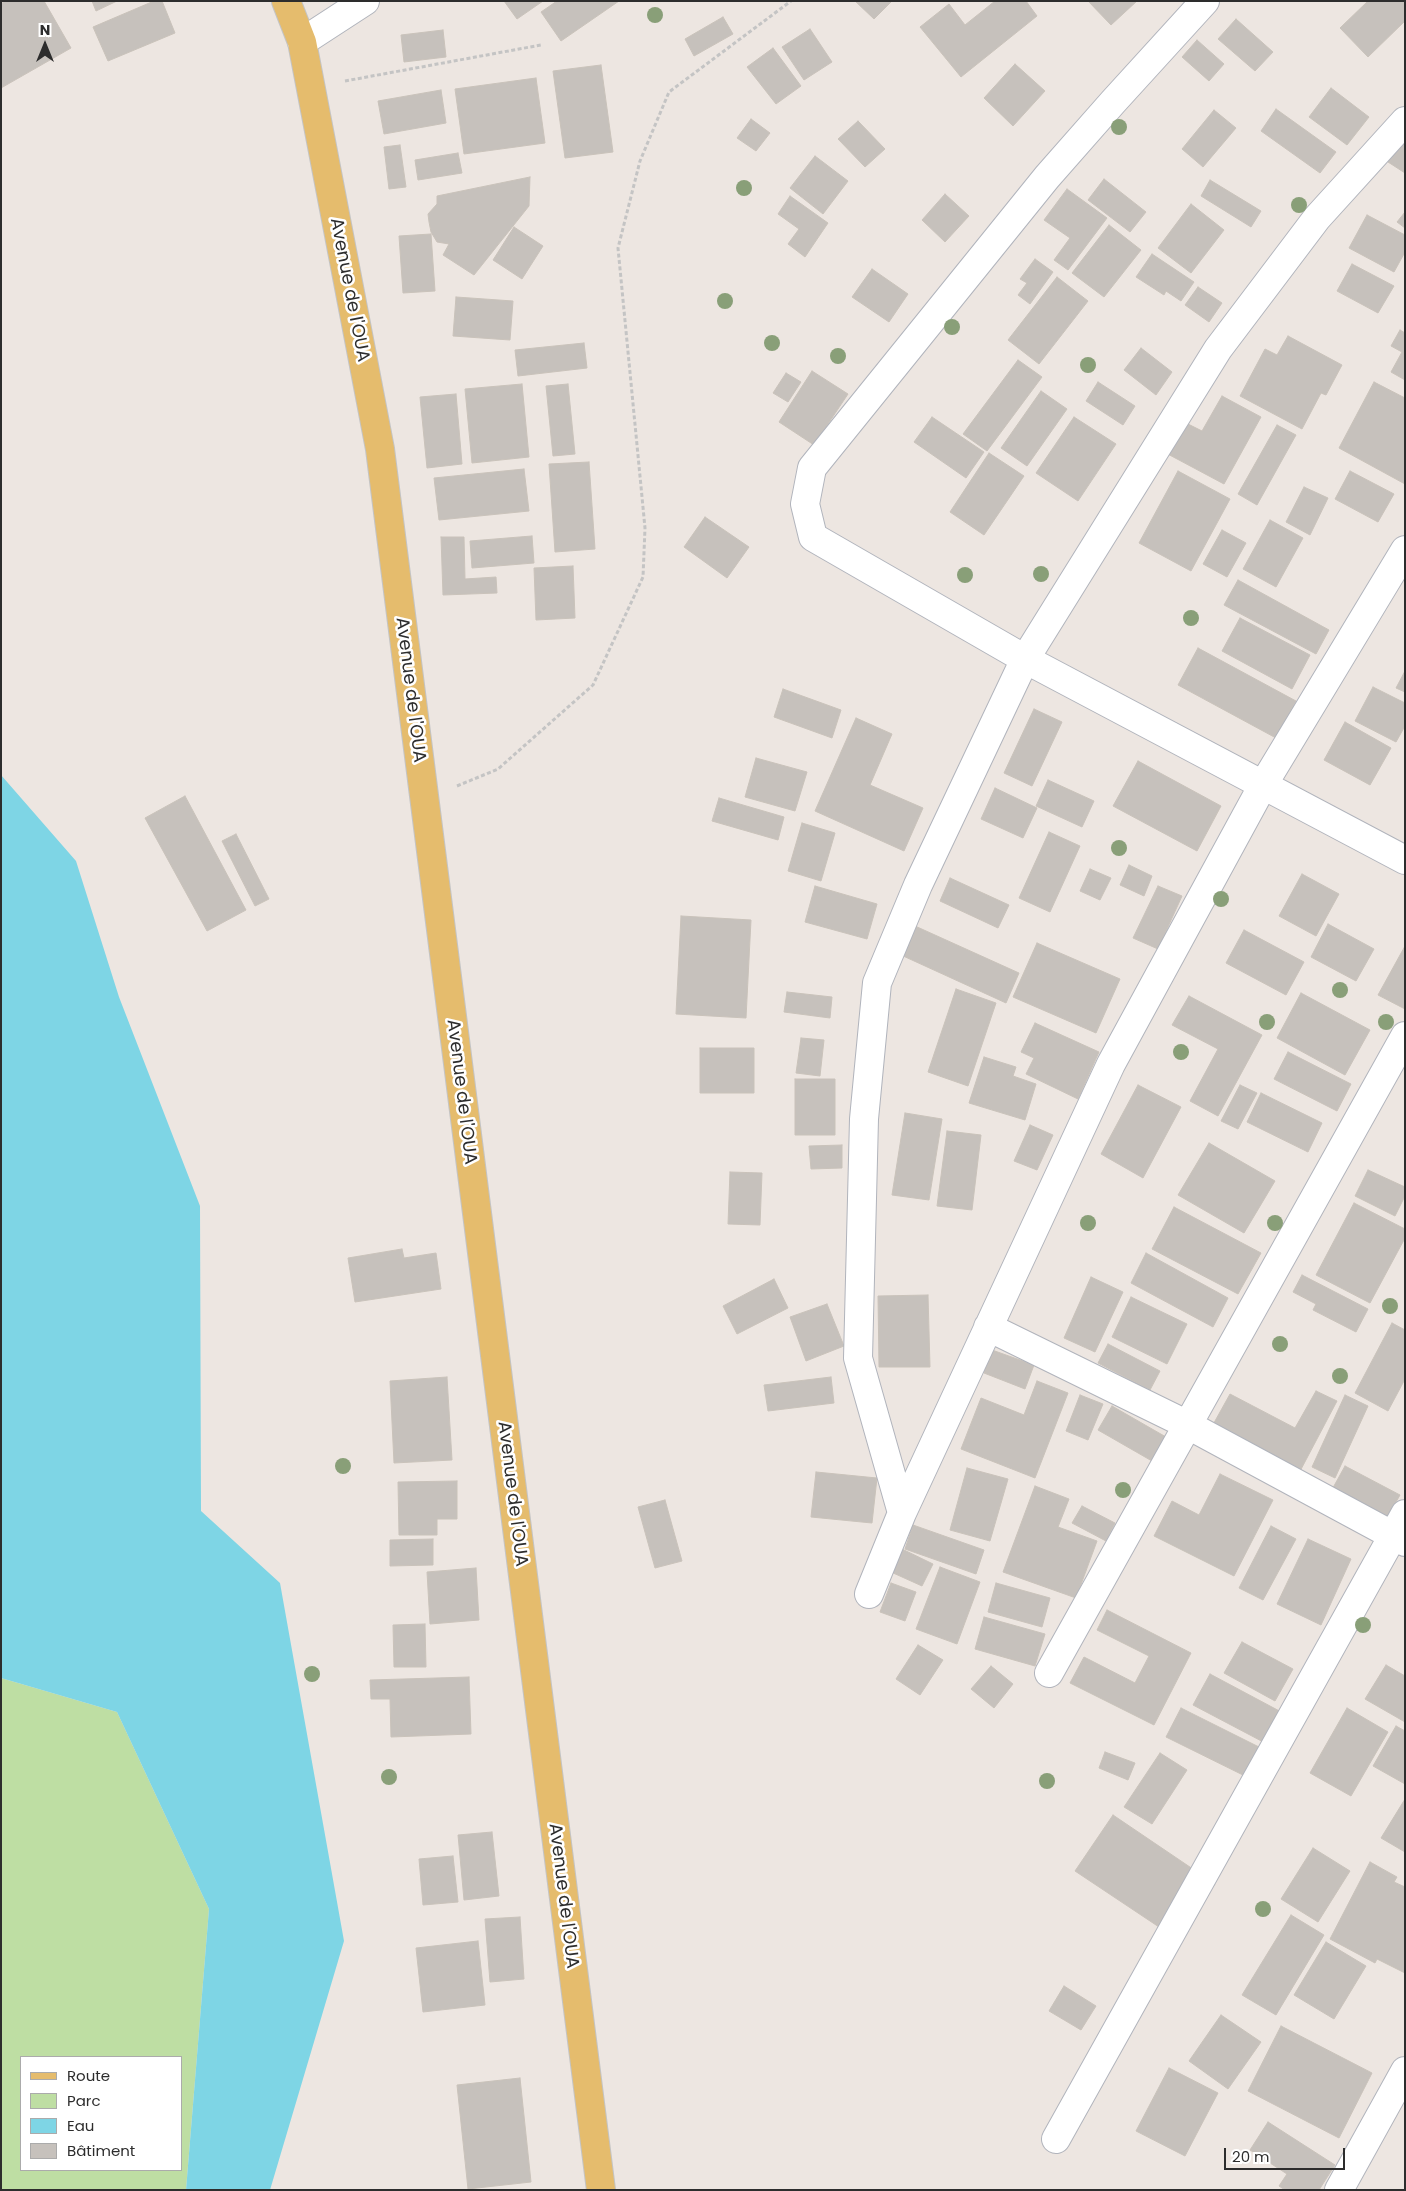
<!DOCTYPE html>
<html>
<head>
<meta charset="utf-8">
<style>
  body { margin:0 }
  #map { position:relative; width:1406px; height:2191px; overflow:hidden; background:#ede6e1; font-family:Poppins,sans-serif }
  canvas { display:block }
  .frame { position:absolute; inset:0; border:2px solid #2d2d2d; pointer-events:none }
  .legend { position:absolute; left:20px; top:2056px; width:162px; height:115px; box-sizing:border-box; background:#fff; border:1px solid #ababab; margin:0; padding:6px 9px; list-style:none; font-size:15px; color:#2d2d2d }
  .legend li { display:flex; align-items:center; gap:10px; height:25px }
  .legend b { width:25px; border:1px solid #ababab }
  .north { position:absolute; left:20px; top:20px; width:50px; height:50px; -webkit-text-stroke:4px #fff; paint-order:stroke; rotate:0deg; font-size:14px; font-weight:700; line-height:20px; text-align:center; color:#2d2d2d }
  .north::after { content:''; display:block; margin:auto; width:18px; height:22px; background:#2d2d2d; clip-path:polygon(50% 0,100% 100%,50% 72%,0 100%) }
  .scale { position:absolute; left:1224px; top:2148px; width:121px; height:22px; box-sizing:border-box; border:2px solid #2d2d2d; border-top:0; padding-left:6px; font-size:15px; line-height:18px; white-space:nowrap; color:#2d2d2d; -webkit-text-stroke:4px #fff; paint-order:stroke }
</style>
</head>
<body>
<div id="map">
<canvas width="1406" height="2191"></canvas>
<div class="frame"></div>
<ul class="legend">
<li><b style="height:6px;background:#e5bc6d"></b>Route</li>
<li><b style="height:14px;background:#bedea3"></b>Parc</li>
<li><b style="height:14px;background:#7ed5e5"></b>Eau</li>
<li><b style="height:14px;background:#c6c1bc"></b>Bâtiment</li>
</ul>
<div class="north">N</div>
<div class="scale">20 m</div>
</div>
<script>
const ctx = document.querySelector('canvas').getContext('2d');
ctx.lineJoin = 'round';
function fill(path, color) { ctx.fillStyle = color; ctx.fill(path, 'evenodd'); }
const poly = rows => new Path2D(rows.map(r => 'M' + r).join(''));
function trace(path, color, width, dash) { ctx.strokeStyle = color; ctx.lineWidth = width; ctx.lineCap = dash ? 'butt' : 'round'; ctx.setLineDash(dash || []); ctx.stroke(path); }
function label(font, color, halo, rows, align = 'center') {
  ctx.font = font + ' Poppins,sans-serif'; ctx.lineWidth = 5; ctx.setLineDash([]); ctx.textBaseline = 'middle'; ctx.strokeStyle = halo; ctx.fillStyle = color; for (const [text, x, y, turn = 0] of rows) {
    ctx.save(); ctx.translate(x, y); ctx.rotate((+turn || 0) * Math.PI / 180); ctx.textAlign = isNaN(turn) ? turn : align; if (halo) ctx.strokeText(text, 0, 0); ctx.fillText(text, 0, 0); ctx.restore();
  }
}
fill(poly([
  [1,1678,117,1712,209,1909,186,2190,1,2190],
  [21,2057,181,2057,181,2170,21,2170]
]), '#bedea3');
fill(poly([
  [1,775,76,861,119,997,200,1206,201,1511,280,1583,344,1941,270,2190,186,2190,209,1909,117,1712,1,1678]
]), '#7ed5e5');
const building = poly([
  [5,1,44,1,71,48,1,88,1,4,5,1],
  [92,1,117,1,96,11,92,1],
  [154,1,162,1,175,33,108,61,93,27,154,1],
  [504,1,543,1,517,19,504,1],
  [557,1,619,1,561,41,541,12,557,1],
  [855,1,891,1,891,2,874,19,855,1],
  [995,1,1026,1,1037,16,961,77,920,27,949,4,965,25,995,1],
  [1088,1,1137,1,1111,25,1088,1],
  [1368,1,1405,1,1405,21,1368,57,1340,28,1368,1],
  [723,17,733,34,694,56,685,39,723,17],
  [1236,19,1273,52,1255,71,1218,39,1236,19],
  [810,29,832,62,804,80,782,47,810,29],
  [443,30,446,57,404,62,401,35,443,30],
  [1197,40,1224,64,1209,81,1182,57,1197,40],
  [773,48,801,86,776,104,747,67,773,48],
  [1015,64,1045,91,1013,126,984,98,1015,64],
  [601,65,613,152,565,158,553,71,601,65],
  [536,78,545,143,464,154,455,89,536,78],
  [1331,88,1369,117,1347,145,1309,117,1331,88],
  [441,90,446,123,384,134,378,101,441,90],
  [1276,109,1336,152,1320,173,1261,131,1276,109],
  [1214,110,1236,128,1203,167,1182,149,1214,110],
  [751,119,770,133,756,151,737,138,751,119],
  [858,121,885,149,865,167,838,139,858,121],
  [1401,139,1405,142,1405,173,1388,162,1401,139],
  [400,145,406,187,389,189,384,147,400,145],
  [458,153,462,173,418,180,415,160,458,153],
  [815,156,848,181,823,214,790,188,815,156],
  [530,177,529,206,474,275,443,255,449,244,437,242,431,232,429,222,428,214,437,204,437,196,530,177],
  [1104,179,1146,212,1130,232,1088,200,1104,179],
  [1210,180,1261,211,1251,227,1201,196,1210,180],
  [1067,189,1107,218,1068,270,1054,260,1070,238,1044,220,1067,189],
  [945,194,969,216,945,242,922,220,945,194],
  [790,196,828,223,805,257,788,244,799,229,778,214,790,196],
  [1191,204,1224,230,1191,273,1158,248,1191,204],
  [1405,212,1405,228,1397,222,1405,212],
  [1367,215,1405,235,1405,252,1394,272,1349,248,1367,215],
  [1109,225,1141,250,1104,297,1072,273,1109,225],
  [514,227,543,246,522,279,493,260,514,227],
  [431,234,435,291,403,293,399,236,431,234],
  [1152,254,1194,282,1181,301,1166,291,1164,295,1136,277,1152,254],
  [1035,259,1053,272,1030,304,1018,295,1027,283,1020,279,1035,259],
  [1352,264,1394,286,1378,313,1337,291,1352,264],
  [872,269,908,294,889,322,852,297,872,269],
  [1057,277,1088,301,1039,364,1008,340,1057,277],
  [1198,287,1222,303,1209,322,1185,305,1198,287],
  [456,297,513,301,510,340,453,336,456,297],
  [1400,330,1405,333,1405,380,1391,372,1402,352,1391,346,1400,330],
  [1288,336,1342,365,1326,395,1321,393,1302,429,1240,396,1265,349,1277,355,1288,336],
  [584,343,587,368,518,376,515,350,584,343],
  [1141,348,1172,372,1156,395,1124,370,1141,348],
  [1018,360,1042,377,987,451,963,434,1018,360],
  [812,371,848,394,814,445,779,422,812,371],
  [786,373,801,382,788,402,773,393,786,373],
  [1098,382,1135,406,1123,425,1086,401,1098,382],
  [1374,382,1405,398,1405,484,1339,448,1374,382],
  [522,384,529,457,472,463,465,389,522,384],
  [568,384,575,454,553,456,546,386,568,384],
  [1041,391,1067,409,1027,466,1001,448,1041,391],
  [456,394,462,464,427,468,420,397,456,394],
  [1222,396,1261,417,1224,484,1164,452,1182,421,1202,431,1222,396],
  [932,417,984,452,966,478,914,442,932,417],
  [1074,417,1116,444,1078,501,1036,473,1074,417],
  [1277,425,1296,435,1257,505,1238,494,1277,425],
  [989,453,1024,476,984,535,950,512,989,453],
  [589,462,595,549,555,552,549,464,589,462],
  [524,469,529,511,439,520,434,478,524,469],
  [1178,471,1230,499,1191,571,1139,543,1178,471],
  [1350,471,1394,494,1378,522,1335,499,1350,471],
  [1304,487,1328,498,1310,535,1286,522,1304,487],
  [705,517,749,547,727,578,684,547,705,517],
  [1270,520,1303,538,1276,587,1243,569,1270,520],
  [1222,530,1246,543,1227,577,1203,564,1222,530],
  [532,536,534,563,472,568,470,541,532,536],
  [441,537,464,537,465,579,496,577,497,593,443,595,441,537],
  [573,566,575,618,536,620,534,568,573,566],
  [1238,580,1329,630,1316,654,1224,605,1238,580],
  [1240,618,1310,655,1292,689,1222,651,1240,618],
  [1198,648,1296,701,1276,738,1178,685,1198,648],
  [1405,671,1405,692,1396,688,1405,671],
  [1373,687,1405,703,1405,726,1396,742,1355,721,1373,687],
  [783,689,841,710,832,738,774,717,783,689],
  [1034,709,1062,722,1032,786,1004,773,1034,709],
  [856,718,892,734,870,785,923,808,904,851,815,811,856,718],
  [1345,722,1391,748,1370,785,1324,760,1345,722],
  [756,758,807,772,795,811,745,797,756,758],
  [1138,761,1221,806,1197,851,1113,806,1138,761],
  [1048,780,1094,801,1082,827,1036,806,1048,780],
  [995,788,1037,808,1023,838,981,819,995,788],
  [185,796,246,910,207,931,145,818,185,796],
  [719,798,784,817,778,840,712,821,719,798],
  [802,823,835,833,821,881,788,871,802,823],
  [1049,832,1080,846,1050,912,1019,898,1049,832],
  [236,834,269,899,255,906,222,841,236,834],
  [1129,865,1152,876,1144,896,1120,885,1129,865],
  [1090,869,1111,878,1100,900,1080,891,1090,869],
  [1302,874,1339,894,1316,936,1279,916,1302,874],
  [950,878,1009,905,998,928,940,901,950,878],
  [815,886,877,904,867,939,805,922,815,886],
  [1158,886,1182,896,1158,949,1133,938,1158,886],
  [681,916,751,920,746,1018,676,1014,681,916],
  [1328,924,1374,949,1356,981,1311,957,1328,924],
  [915,926,1019,973,1006,1003,901,955,915,926],
  [1244,930,1304,962,1286,995,1226,963,1244,930],
  [1037,943,1120,979,1096,1033,1013,997,1037,943],
  [1405,946,1405,1009,1378,995,1405,946],
  [956,989,996,1003,968,1086,928,1072,956,989],
  [787,992,832,997,830,1018,784,1012,787,992],
  [1301,993,1370,1030,1345,1075,1277,1038,1301,993],
  [1189,996,1262,1035,1218,1116,1190,1101,1218,1049,1172,1025,1189,996],
  [1035,1023,1099,1052,1078,1099,1026,1074,1034,1058,1021,1052,1035,1023],
  [801,1038,824,1040,820,1076,796,1073,801,1038],
  [700,1048,754,1048,754,1093,700,1093,700,1048],
  [1288,1052,1351,1084,1337,1111,1274,1079,1288,1052],
  [984,1057,1016,1067,1013,1076,1036,1084,1025,1120,969,1103,984,1057],
  [795,1079,835,1079,835,1135,795,1135,795,1079],
  [1138,1085,1181,1107,1143,1178,1101,1154,1138,1085],
  [1240,1085,1257,1093,1238,1129,1221,1121,1240,1085],
  [1261,1093,1322,1123,1308,1152,1247,1122,1261,1093],
  [905,1113,942,1119,929,1200,892,1195,905,1113],
  [1030,1125,1053,1135,1037,1170,1014,1161,1030,1125],
  [947,1131,981,1135,972,1210,937,1206,947,1131],
  [1209,1143,1275,1181,1244,1233,1178,1195,1209,1143],
  [842,1145,842,1168,811,1169,809,1146,842,1145],
  [1368,1170,1405,1187,1405,1196,1395,1216,1355,1196,1368,1170],
  [730,1172,762,1173,760,1225,728,1224,730,1172],
  [1354,1203,1405,1229,1405,1238,1370,1303,1316,1275,1354,1203],
  [1174,1207,1261,1253,1238,1294,1152,1249,1174,1207],
  [402,1249,404,1258,436,1253,441,1289,355,1302,348,1258,402,1249],
  [1146,1253,1228,1298,1213,1327,1131,1283,1146,1253],
  [1302,1275,1368,1309,1356,1332,1313,1310,1316,1304,1293,1292,1302,1275],
  [1091,1277,1123,1292,1095,1352,1064,1338,1091,1277],
  [774,1279,788,1308,737,1334,723,1306,774,1279],
  [928,1295,930,1367,879,1367,878,1296,928,1295],
  [1131,1297,1187,1324,1167,1364,1112,1337,1131,1297],
  [827,1304,844,1346,806,1361,790,1317,827,1304],
  [1392,1323,1405,1330,1405,1379,1388,1411,1355,1393,1392,1323],
  [1108,1344,1160,1371,1150,1390,1098,1363,1108,1344],
  [992,1350,1034,1365,1025,1389,984,1373,992,1350],
  [447,1377,452,1460,394,1463,390,1381,447,1377],
  [831,1377,834,1403,768,1411,764,1385,831,1377],
  [1037,1381,1068,1393,1035,1478,961,1449,981,1398,1024,1415,1037,1381],
  [1316,1391,1337,1401,1298,1475,1210,1430,1230,1394,1295,1428,1316,1391],
  [1080,1395,1103,1404,1088,1440,1066,1431,1080,1395],
  [1345,1395,1368,1406,1335,1478,1312,1467,1345,1395],
  [1112,1406,1166,1437,1152,1461,1098,1430,1112,1406],
  [1345,1466,1400,1495,1384,1523,1329,1495,1345,1466],
  [967,1468,1008,1479,990,1541,950,1530,967,1468],
  [816,1472,877,1478,872,1523,811,1517,816,1472],
  [1220,1474,1273,1500,1234,1576,1154,1536,1172,1501,1199,1515,1220,1474],
  [457,1481,457,1519,437,1519,437,1535,399,1535,398,1482,457,1481],
  [1035,1486,1069,1499,1058,1527,1097,1541,1076,1598,1003,1572,1035,1486],
  [665,1500,682,1561,655,1568,638,1507,665,1500],
  [1082,1506,1115,1523,1106,1541,1072,1523,1082,1506],
  [913,1525,984,1550,976,1574,905,1549,913,1525],
  [1271,1526,1296,1539,1263,1600,1239,1588,1271,1526],
  [433,1539,433,1565,390,1566,390,1540,433,1539],
  [1308,1539,1351,1559,1321,1625,1277,1604,1308,1539],
  [902,1549,933,1564,922,1586,891,1572,902,1549],
  [940,1567,980,1582,957,1644,916,1629,940,1567],
  [476,1568,479,1620,430,1624,427,1572,476,1568],
  [891,1583,916,1592,905,1621,880,1612,891,1583],
  [996,1583,1050,1598,1042,1627,988,1612,996,1583],
  [1107,1610,1191,1653,1154,1725,1070,1683,1084,1657,1135,1683,1149,1656,1097,1630,1107,1610],
  [984,1617,1045,1634,1035,1666,975,1649,984,1617],
  [425,1624,426,1667,394,1667,393,1625,425,1624],
  [1242,1642,1293,1669,1275,1701,1224,1673,1242,1642],
  [918,1645,943,1660,920,1695,896,1679,918,1645],
  [1386,1665,1405,1676,1405,1722,1365,1699,1386,1665],
  [991,1666,1013,1684,994,1708,971,1689,991,1666],
  [1210,1674,1285,1714,1269,1745,1193,1705,1210,1674],
  [469,1677,471,1734,391,1737,390,1699,371,1699,370,1680,469,1677],
  [1181,1708,1261,1748,1247,1777,1166,1737,1181,1708],
  [1347,1708,1388,1732,1351,1796,1310,1773,1347,1708],
  [1396,1726,1405,1731,1405,1784,1373,1766,1396,1726],
  [1105,1752,1135,1763,1128,1780,1099,1768,1105,1752],
  [1160,1753,1187,1770,1152,1824,1124,1807,1160,1753],
  [1405,1799,1405,1852,1381,1838,1405,1799],
  [1113,1815,1215,1884,1177,1939,1075,1871,1113,1815],
  [492,1832,499,1896,464,1900,458,1835,492,1832],
  [1313,1848,1350,1871,1318,1922,1281,1899,1313,1848],
  [453,1856,458,1902,423,1905,419,1859,453,1856],
  [1370,1862,1397,1877,1394,1882,1405,1887,1405,1973,1377,1959,1375,1963,1330,1939,1370,1862],
  [1291,1915,1324,1935,1276,2015,1242,1995,1291,1915],
  [520,1917,524,1979,490,1982,485,1919,520,1917],
  [478,1941,485,2005,423,2012,416,1948,478,1941],
  [1326,1942,1366,1966,1334,2019,1294,1995,1326,1942],
  [1064,1986,1096,2006,1081,2030,1049,2011,1064,1986],
  [1221,2015,1261,2042,1228,2089,1189,2061,1221,2015],
  [1281,2026,1372,2073,1339,2138,1248,2091,1281,2026],
  [1169,2068,1218,2093,1185,2156,1136,2131,1169,2068],
  [520,2078,531,2182,468,2189,457,2085,520,2078],
  [1268,2122,1335,2165,1319,2190,1285,2190,1279,2186,1287,2174,1250,2150,1268,2122]
]);
fill(building, '#c6c1bc');
trace(building, '#c9c2ba', 1);
const minor = poly([
  [1205,1,1113,102,1047,177,812,468,805,504,813,537,1025,659,1405,860],
  [302,42,365,1],
  [988,1327,1188,1425,1405,1542],
  [902,1513,858,1358,864,1119,877,983,918,885,1025,659,1218,349,1317,218,1405,121],
  [869,1594,902,1513,1111,1064,1263,785,1405,550],
  [1049,1673,1405,1036],
  [1056,2139,1405,1514],
  [1339,2190,1405,2071]
]);
const major = poly([
  [286,1,302,42,380,449,601,2190]
]);
trace(minor, '#b1b4bc', 30);
trace(major, '#c4c4c4', 30);
trace(poly([
  [345,81,541,45],
  [457,786,498,769,593,685,643,577,645,528,618,248,640,161,669,92,791,1]
]), '#c4c4c4', 3, [4, 2.5]);
trace(minor, '#fff', 28);
trace(major, '#e5bc6d', 28);
ctx.fillStyle = '#899f78';
for (const [x, y] of [
  [655,15],
  [1119,127],
  [744,188],
  [1299,205],
  [725,301],
  [952,327],
  [772,343],
  [838,356],
  [1088,365],
  [1041,574],
  [965,575],
  [1191,618],
  [1119,848],
  [1221,899],
  [1340,990],
  [1267,1022],
  [1386,1022],
  [1181,1052],
  [1088,1223],
  [1275,1223],
  [1390,1306],
  [1280,1344],
  [1340,1376],
  [343,1466],
  [1123,1490],
  [1363,1625],
  [312,1674],
  [389,1777],
  [1047,1781],
  [1263,1909]
]) { ctx.beginPath(); ctx.arc(x, y, 8, 0, 2 * Math.PI); ctx.fill(); }
label('18px', '#2d2d2d', '#fff', [
  ["Avenue de l'OUA",349,290,79],
  ["Avenue de l'OUA",410,690,83],
  ["Avenue de l'OUA",461,1092,83],
  ["Avenue de l'OUA",512,1494,83],
  ["Avenue de l'OUA",563,1896,83]
]);
</script>
</body>
</html>
